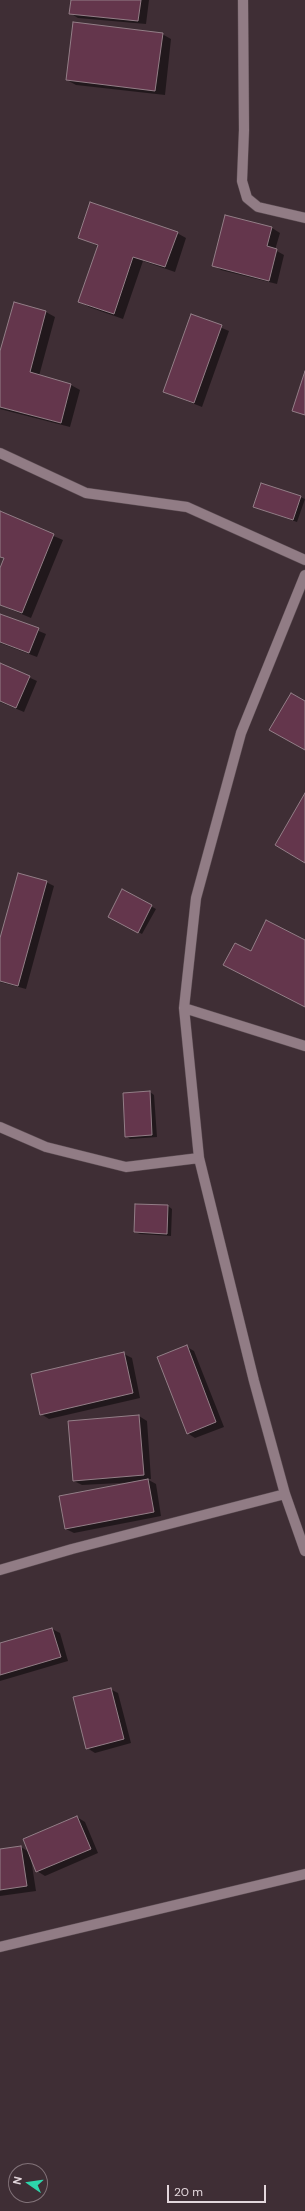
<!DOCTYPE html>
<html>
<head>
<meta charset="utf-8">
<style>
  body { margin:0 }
  #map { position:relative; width:305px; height:2211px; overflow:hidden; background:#3f2e35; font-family:"DM Sans",sans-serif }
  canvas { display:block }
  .north { position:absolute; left:8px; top:2163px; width:40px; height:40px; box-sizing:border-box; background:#3f2e35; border:1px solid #817278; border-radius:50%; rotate:283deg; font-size:11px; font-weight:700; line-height:16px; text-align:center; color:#e3d7dc }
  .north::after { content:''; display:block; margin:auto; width:14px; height:18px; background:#2dd5ab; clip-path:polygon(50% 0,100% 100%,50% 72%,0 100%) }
  .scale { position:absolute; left:167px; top:2185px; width:99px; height:18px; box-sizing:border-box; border:2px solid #e3d7dc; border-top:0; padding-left:5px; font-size:12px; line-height:14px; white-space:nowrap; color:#e3d7dc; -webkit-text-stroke:3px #3f2e35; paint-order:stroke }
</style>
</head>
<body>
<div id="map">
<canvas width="305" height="2211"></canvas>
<div class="north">N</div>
<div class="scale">20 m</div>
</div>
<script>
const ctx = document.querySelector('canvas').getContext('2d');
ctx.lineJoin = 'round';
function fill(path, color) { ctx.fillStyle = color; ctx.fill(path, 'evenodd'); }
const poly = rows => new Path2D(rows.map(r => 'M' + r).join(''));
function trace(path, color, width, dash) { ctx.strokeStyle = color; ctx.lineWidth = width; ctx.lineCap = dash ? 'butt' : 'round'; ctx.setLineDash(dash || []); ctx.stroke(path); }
fill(poly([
  [72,0,149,0,146,24,78,18,70,13],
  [162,34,171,39,165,95,76,85,67,80],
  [226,216,272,228,280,233,275,250,284,255,277,284,221,270,213,265],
  [177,233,186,238,175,272,143,261,123,319,89,307,80,302,98,246,79,237],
  [14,303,46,312,55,317,39,376,71,385,80,390,70,427,0,409,0,355],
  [191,315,229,331,202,407,164,392],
  [300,497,305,499,297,522,254,507],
  [0,513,63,540,31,618,0,605,0,570,5,559,0,557],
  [0,615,46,634,37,657,0,643],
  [0,664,37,681,24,712,0,702],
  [46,882,54,886,26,989,0,982,0,941],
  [123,891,156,909,142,934,109,916],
  [150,1092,154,1095,157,1137,130,1139,126,1136],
  [168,1206,172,1209,171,1236,140,1234,135,1232],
  [187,1347,194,1351,224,1427,195,1438,187,1433],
  [124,1354,132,1358,140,1398,49,1419,41,1414],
  [139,1416,147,1421,151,1479,147,1479,156,1484,161,1516,74,1533,66,1529,139,1482,82,1485,74,1481],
  [52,1629,60,1633,68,1661,0,1681,0,1644],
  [110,1689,118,1693,131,1743,95,1753,87,1748],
  [77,1817,85,1822,98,1853,45,1876,37,1871,31,1859,36,1891,0,1896,0,1850,21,1847,29,1852]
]), '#0007');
const building = poly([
  [71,0,141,0,138,21,69,14,71,0],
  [73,22,163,33,155,91,66,80,73,22],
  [90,202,178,232,165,267,133,257,114,314,78,302,98,245,78,238,90,202],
  [225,215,272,227,267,246,277,249,269,281,212,266,225,215],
  [14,302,46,311,30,372,71,384,61,423,0,407,0,351,14,302],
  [191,314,222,325,194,403,163,392,191,314],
  [305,371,305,415,292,411,305,371],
  [261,483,301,496,293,520,253,507,261,483],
  [0,511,54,534,22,613,0,605,0,568,4,558,0,557,0,511],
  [0,614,39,628,29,653,0,642,0,614],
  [0,663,30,676,16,708,0,701,0,663],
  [291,693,305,701,305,750,269,730,291,693],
  [305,793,305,863,275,845,305,793],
  [18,873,47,881,18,986,0,981,0,938,18,873],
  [122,889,152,905,138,933,108,917,122,889],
  [266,920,305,940,305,1007,223,965,235,943,251,951,266,920],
  [150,1091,152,1135,125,1137,123,1093,150,1091],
  [135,1204,168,1205,167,1234,134,1232,135,1204],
  [187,1345,216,1422,187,1434,157,1357,187,1345],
  [124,1352,133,1393,40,1415,31,1374,124,1352],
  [139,1415,144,1475,73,1481,68,1421,139,1415],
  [148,1479,154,1512,65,1529,59,1496,148,1479],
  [52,1628,61,1657,0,1675,0,1643,52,1628],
  [111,1688,124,1739,86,1749,73,1697,111,1688],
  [77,1816,91,1849,36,1872,23,1839,77,1816],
  [21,1846,27,1886,0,1890,0,1849,21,1846]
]);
fill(building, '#64364c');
trace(building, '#937e87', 1);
const minor = poly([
  [243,0,244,130,242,181,247,198,258,207,305,218],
  [0,453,86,493,187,507,305,560],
  [305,575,241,733,196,898,184,1008,199,1158,254,1381,285,1494,305,1551],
  [184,1008,305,1046],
  [0,1127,46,1147,126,1167,199,1158],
  [0,1570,72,1549,285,1494],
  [0,1947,305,1874]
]);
trace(minor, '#5b4c52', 11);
trace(minor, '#917c85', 10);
</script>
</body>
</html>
